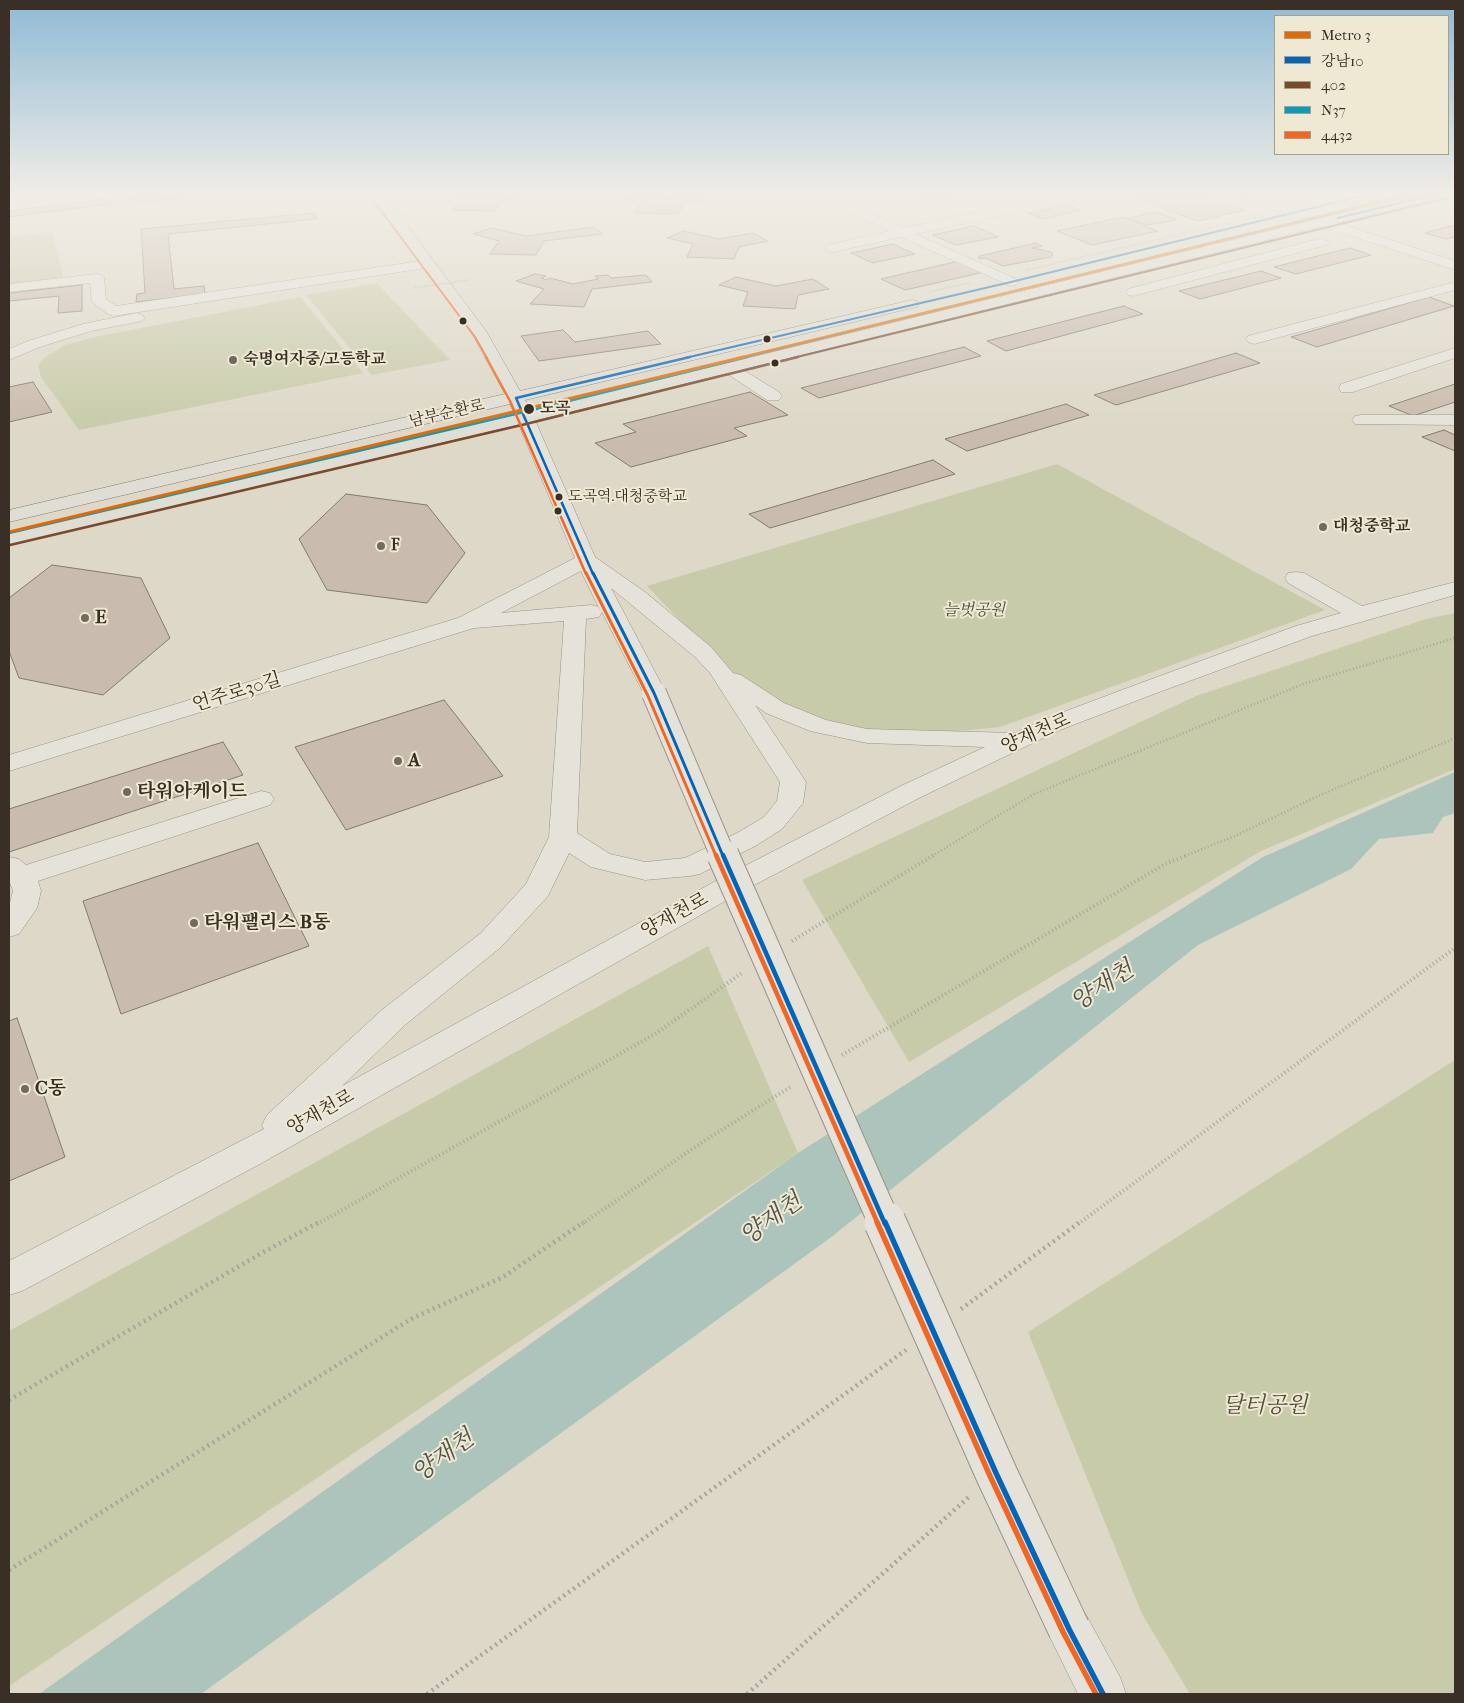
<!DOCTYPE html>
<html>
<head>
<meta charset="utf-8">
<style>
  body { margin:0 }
  #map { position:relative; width:1464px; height:1703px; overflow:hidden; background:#ddd8c7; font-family:"IM FELL French Canon","Noto Serif KR",serif }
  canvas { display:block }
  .frame { position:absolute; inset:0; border:10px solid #392f26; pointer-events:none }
  .legend { position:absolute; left:1274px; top:15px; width:175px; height:140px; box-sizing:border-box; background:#efe9d4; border:1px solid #a69f8e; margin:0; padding:6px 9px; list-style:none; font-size:15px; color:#392f26 }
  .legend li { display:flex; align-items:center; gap:10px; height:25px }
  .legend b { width:25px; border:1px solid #a69f8e }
</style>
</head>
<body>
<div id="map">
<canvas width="1464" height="1703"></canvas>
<div class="frame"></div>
<ul class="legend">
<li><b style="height:6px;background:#e46902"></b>Metro 3</li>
<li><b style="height:6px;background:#0065bd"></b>강남10</li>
<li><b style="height:6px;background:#7a4b2a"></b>402</li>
<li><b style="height:6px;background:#069dbd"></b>N37</li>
<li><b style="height:6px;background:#f26522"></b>4432</li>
</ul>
</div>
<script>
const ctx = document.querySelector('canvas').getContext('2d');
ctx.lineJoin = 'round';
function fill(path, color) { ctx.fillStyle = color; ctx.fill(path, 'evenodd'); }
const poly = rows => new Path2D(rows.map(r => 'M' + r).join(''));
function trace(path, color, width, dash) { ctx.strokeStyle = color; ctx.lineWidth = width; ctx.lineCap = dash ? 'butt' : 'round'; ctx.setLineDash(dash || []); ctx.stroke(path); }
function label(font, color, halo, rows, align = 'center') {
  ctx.font = font + ' "IM FELL French Canon","Noto Serif KR",serif'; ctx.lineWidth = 4; ctx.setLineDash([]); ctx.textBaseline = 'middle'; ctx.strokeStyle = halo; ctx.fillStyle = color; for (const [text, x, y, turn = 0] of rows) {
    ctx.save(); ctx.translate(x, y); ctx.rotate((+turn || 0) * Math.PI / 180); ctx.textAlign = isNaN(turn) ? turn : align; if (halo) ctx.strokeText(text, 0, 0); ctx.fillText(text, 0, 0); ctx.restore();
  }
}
fill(poly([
  [52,232,63,277,9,285,9,237],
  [377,283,407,315,450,360,372,375,306,295],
  [300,297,363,373,79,430,41,377,38,366,45,357,65,345,95,337],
  [1057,464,1325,610,1000,727,929,734,846,731,753,697,647,586],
  [1455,613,1455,769,1261,851,909,1062,802,880,1196,696,1426,619],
  [708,946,798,1153,9,1686,9,1331],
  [1455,1060,1455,1694,1190,1694,1142,1614,1028,1332]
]), '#c8cba9');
fill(poly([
  [1455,772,1455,813,1443,817,1433,833,1379,839,1351,869,1198,945,830,1238,201,1694,39,1694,798,1153,1263,857]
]), '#adc4bc');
const building = poly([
  [169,192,182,192,185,197,133,204,129,198,169,192],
  [441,192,477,192,487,195,506,192,558,193,504,200,495,211,452,210,461,199,438,194,441,192],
  [628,192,642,192,666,198,698,192,711,200,684,204,678,214,635,213,641,202,617,197,628,192],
  [916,192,949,192,954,196,950,196,952,199,919,199,918,197,914,197,913,195,917,195,916,192],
  [1144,192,1194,192,1245,210,1198,221,1128,196,1144,192],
  [1225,192,1271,192,1243,199,1225,192],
  [109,198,112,204,9,217,9,211,109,198],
  [1066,205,1081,210,1043,219,1028,213,1066,205],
  [1157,212,1176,220,1148,225,1129,218,1157,212],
  [315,213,317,219,168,234,174,289,204,286,205,294,136,302,137,294,145,293,141,229,315,213],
  [1123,217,1158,231,1092,245,1057,231,1123,217],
  [1455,225,1455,237,1446,239,1425,233,1455,225],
  [974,226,998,237,956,245,932,235,974,226],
  [594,227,602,234,544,241,536,255,490,254,499,241,473,234,491,228,526,236,594,227],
  [683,231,719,239,753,233,768,241,739,247,734,259,687,257,693,244,667,238,683,231],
  [1036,243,1042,246,1032,248,1051,252,1053,254,1051,257,1003,266,988,259,978,258,980,256,1036,243],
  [893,244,915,254,872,263,851,253,893,244],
  [1350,248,1371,255,1296,274,1274,267,1350,248],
  [959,261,984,272,905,290,881,279,959,261],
  [1261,271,1281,278,1200,299,1179,291,1261,271],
  [535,274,546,276,541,278,546,280,550,278,573,284,598,279,595,276,608,275,611,278,646,275,652,282,592,289,584,307,530,304,544,289,516,281,535,274],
  [736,277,776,286,813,279,829,289,798,295,795,309,743,306,748,292,719,285,736,277],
  [82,285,82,311,58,313,59,296,9,301,9,293,82,285],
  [1429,297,1454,306,1317,347,1291,337,1429,297],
  [1124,306,1143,314,1006,351,987,341,1124,306],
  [563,330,575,342,648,331,661,344,539,361,521,336,563,330],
  [964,347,981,356,819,398,801,388,964,347],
  [1236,353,1260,363,1116,405,1094,395,1236,353],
  [33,382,52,412,9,422,9,387,33,382],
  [1455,384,1455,402,1413,416,1389,406,1455,384],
  [750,392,788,415,734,428,747,436,631,467,595,443,636,432,623,424,750,392],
  [1066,404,1089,415,967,451,945,439,1066,404],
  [1444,430,1455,435,1455,451,1422,437,1444,430],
  [933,460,955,474,770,528,749,514,933,460],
  [346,494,427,505,465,553,427,603,327,590,299,539,346,494],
  [52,565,141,578,170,638,103,695,19,678,9,651,9,598,52,565],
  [444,700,503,776,346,830,295,747,444,700],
  [223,742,243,775,9,852,9,809,223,742],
  [258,843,309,946,121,1014,83,901,258,843],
  [17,1018,65,1157,9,1181,9,1021,17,1018]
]);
fill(building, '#c9bbad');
trace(building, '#807b72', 1);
const minor = poly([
  [807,192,824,192,903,228,1073,192,1100,192,1094,196,915,234,1016,279,1018,282,1016,285,1011,286,901,237,833,252,828,251,826,248,828,245,889,231,807,192],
  [1200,192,1219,192,1284,214,1285,217,1279,221,1274,220,1202,195,1200,192],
  [1323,218,1455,261,1455,270,1318,225,1316,222,1318,219,1323,218],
  [1322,238,1329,242,1327,245,1133,296,1128,295,1126,292,1128,289,1322,238],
  [427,260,434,264,432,267,113,316,108,314,94,304,92,301,90,283,9,292,9,284,97,274,102,275,104,278,106,299,116,306,427,260],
  [1455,282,1455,290,1254,344,1248,342,1246,339,1248,336,1455,282],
  [137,313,142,315,145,318,142,321,91,331,40,347,9,360,9,349,28,341,83,324,137,313],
  [1455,348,1455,358,1353,392,1341,392,1339,388,1341,384,1455,348],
  [729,363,735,365,779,392,782,396,779,400,767,400,723,371,721,368,723,365,729,363],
  [525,413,531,414,534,418,595,557,645,592,711,647,733,673,741,675,784,703,826,720,867,729,1015,733,1042,720,1138,684,1296,626,1341,613,1288,583,1285,578,1288,573,1296,572,1304,573,1362,606,1455,582,1455,595,1312,636,1154,694,1060,730,921,797,743,891,260,1164,22,1291,9,1295,9,1261,264,1129,262,1125,267,1115,383,1009,481,933,526,884,549,837,564,621,474,628,9,771,9,755,458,618,575,558,516,418,519,414,525,413],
  [581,571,600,610,599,607,591,605,501,613,581,571],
  [611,588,695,657,710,673,780,782,777,801,764,817,737,833,685,858,645,862,610,854,577,833,586,619,599,617,602,612,646,698,654,700,662,698,666,693,611,588],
  [755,705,766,713,810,731,867,743,985,747,903,785,723,877,342,1086,405,1025,501,947,548,896,569,853,591,867,645,880,690,876,700,874,757,845,782,829,803,803,806,782,755,705],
  [1361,415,1455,415,1455,425,1355,424,1352,420,1355,416,1361,415],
  [261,791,270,793,274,799,270,805,38,881,41,891,37,908,19,934,9,937,9,906,13,891,9,880,9,857,19,859,26,865,261,791],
  [1069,1606,1085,1613,1120,1677,1126,1694,1078,1694,1046,1629,1053,1613,1069,1606]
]);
const major = poly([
  [369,192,382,192,486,331,520,391,912,300,917,301,919,304,917,307,912,308,525,400,531,411,1429,192,1452,192,1450,195,525,423,9,545,9,533,515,415,510,404,9,522,9,510,505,394,473,335,369,192]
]);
trace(minor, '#969288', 1);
trace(major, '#807b72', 1);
trace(poly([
  [1026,270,1234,222],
  [929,292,969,283]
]), '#a7a59d', 2, [0.5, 1]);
trace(poly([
  [932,856,1034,794,1306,683,1455,638],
  [1185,856,1235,836,1318,796,1455,738]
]), '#a7a59d', 2.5, [1, 2.5]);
trace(poly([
  [792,941,934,855],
  [842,1055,1165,864,1188,855],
  [317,1224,655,1034,742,973],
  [582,1224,704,1141,792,1086],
  [1078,1224,1455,948]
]), '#a7a59d', 4, [1, 3]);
trace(poly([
  [961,1309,1080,1222],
  [9,1400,260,1254,319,1222],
  [9,1570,411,1319,503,1277,584,1222],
  [427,1694,906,1350],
  [747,1694,969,1497]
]), '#a7a59d', 4.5, [2, 4]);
fill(minor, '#e5e2da');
fill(major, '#e0ddd4');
const minorBridgeFar2 = poly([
  [654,693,723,856]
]);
const minorBridgeFar1 = poly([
  [723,855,885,1224]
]);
const minorBridge = poly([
  [885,1222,996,1473,1069,1629]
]);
trace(minorBridgeFar2, '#969288', 26, []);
trace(minorBridgeFar1, '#969288', 33, []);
trace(minorBridge, '#969288', 43, []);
trace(poly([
  [414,288,469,280]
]), '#a7a59d', 2, [0.5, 1]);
trace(minorBridgeFar2, '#e5e2da', 24);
trace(minorBridgeFar1, '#e5e2da', 31);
trace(minorBridge, '#e5e2da', 41);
trace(poly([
  [1338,218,1444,192],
  [685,358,1011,282,1378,192]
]), '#0065bd', 2);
trace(poly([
  [593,574,516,398,690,357]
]), '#0065bd', 2.5);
trace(poly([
  [593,573,654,693,723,856]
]), '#0065bd', 3);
trace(poly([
  [723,855,885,1224]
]), '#0065bd', 4.5);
trace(poly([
  [885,1222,996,1473,1069,1629,1103,1694]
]), '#0065bd', 5.5);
trace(poly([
  [793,358,1447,198]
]), '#7a4b2a', 2);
trace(poly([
  [10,545,526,424,798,357]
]), '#7a4b2a', 2.5);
trace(poly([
  [742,358,1418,192]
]), '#069dbd', 2);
trace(poly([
  [9,533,524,412,747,357]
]), '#069dbd', 2.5);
trace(poly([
  [370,196,475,337,487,358]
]), '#f26522', 2);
trace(poly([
  [486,357,510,401,586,574]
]), '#f26522', 2.5);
trace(poly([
  [586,573,648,696,716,856]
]), '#f26522', 3);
trace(poly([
  [716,855,878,1224]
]), '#f26522', 4.5);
trace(poly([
  [877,1222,990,1476,1063,1632,1096,1694]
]), '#f26522', 5.5);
trace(poly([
  [739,358,1422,192]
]), '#e46902', 2.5);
trace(poly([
  [9,532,744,357]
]), '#e46902', 3);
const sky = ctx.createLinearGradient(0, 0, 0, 431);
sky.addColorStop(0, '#90bad6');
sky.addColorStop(0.45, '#f0ede6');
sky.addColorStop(1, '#f0ede600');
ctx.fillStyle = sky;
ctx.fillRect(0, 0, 1464, 431);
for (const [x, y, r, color] of [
  [463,321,4.5,"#392f26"],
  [767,339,4.5,"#392f26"],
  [233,360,5,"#726a5e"],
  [775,363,4.5,"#392f26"],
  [529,409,6,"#392f26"],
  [559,497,4.5,"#392f26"],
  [558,511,4.5,"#392f26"],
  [1323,527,5,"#726a5e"],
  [381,546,5,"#726a5e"],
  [85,618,5,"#726a5e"],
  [398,761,5,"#726a5e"],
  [127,792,5,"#726a5e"],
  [194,923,5,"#726a5e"],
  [25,1089,5,"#726a5e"]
]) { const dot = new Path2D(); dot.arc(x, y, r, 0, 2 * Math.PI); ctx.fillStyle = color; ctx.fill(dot); trace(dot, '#efe9d4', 2); }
label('15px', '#392f26', '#efe9d4', [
  ["도곡역.대청중학교",568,497]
], 'left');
label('bold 16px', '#392f26', '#efe9d4', [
  ["숙명여자중/고등학교",243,360],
  ["대청중학교",1333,527],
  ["F",391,546]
], 'left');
label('bold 16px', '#392f26', '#efe9d4', [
  ["도곡",540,409]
], 'left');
label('16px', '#392f26', '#efe9d4', [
  ["남부순환로",447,414,-13]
]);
label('italic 16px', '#524c3b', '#efe9d4', [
  ["늘벗공원",974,611]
]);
label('bold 19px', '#392f26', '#efe9d4', [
  ["E",95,618],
  ["A",408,761],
  ["타워아케이드",137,792],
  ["타워팰리스 B동",204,923],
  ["C동",35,1089]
], 'left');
label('19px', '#392f26', '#efe9d4', [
  ["언주로30길",237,693,-17],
  ["양재천로",1036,734,-24],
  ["양재천로",675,916,-29],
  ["양재천로",321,1113,-29]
]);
label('italic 22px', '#524c3b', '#efe9d4', [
  ["달터공원",1265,1407]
]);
label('italic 24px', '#51524a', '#efe9d4', [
  ["양재천",1103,987,-33],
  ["양재천",772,1220,-36],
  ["양재천",444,1457,-36]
]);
</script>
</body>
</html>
